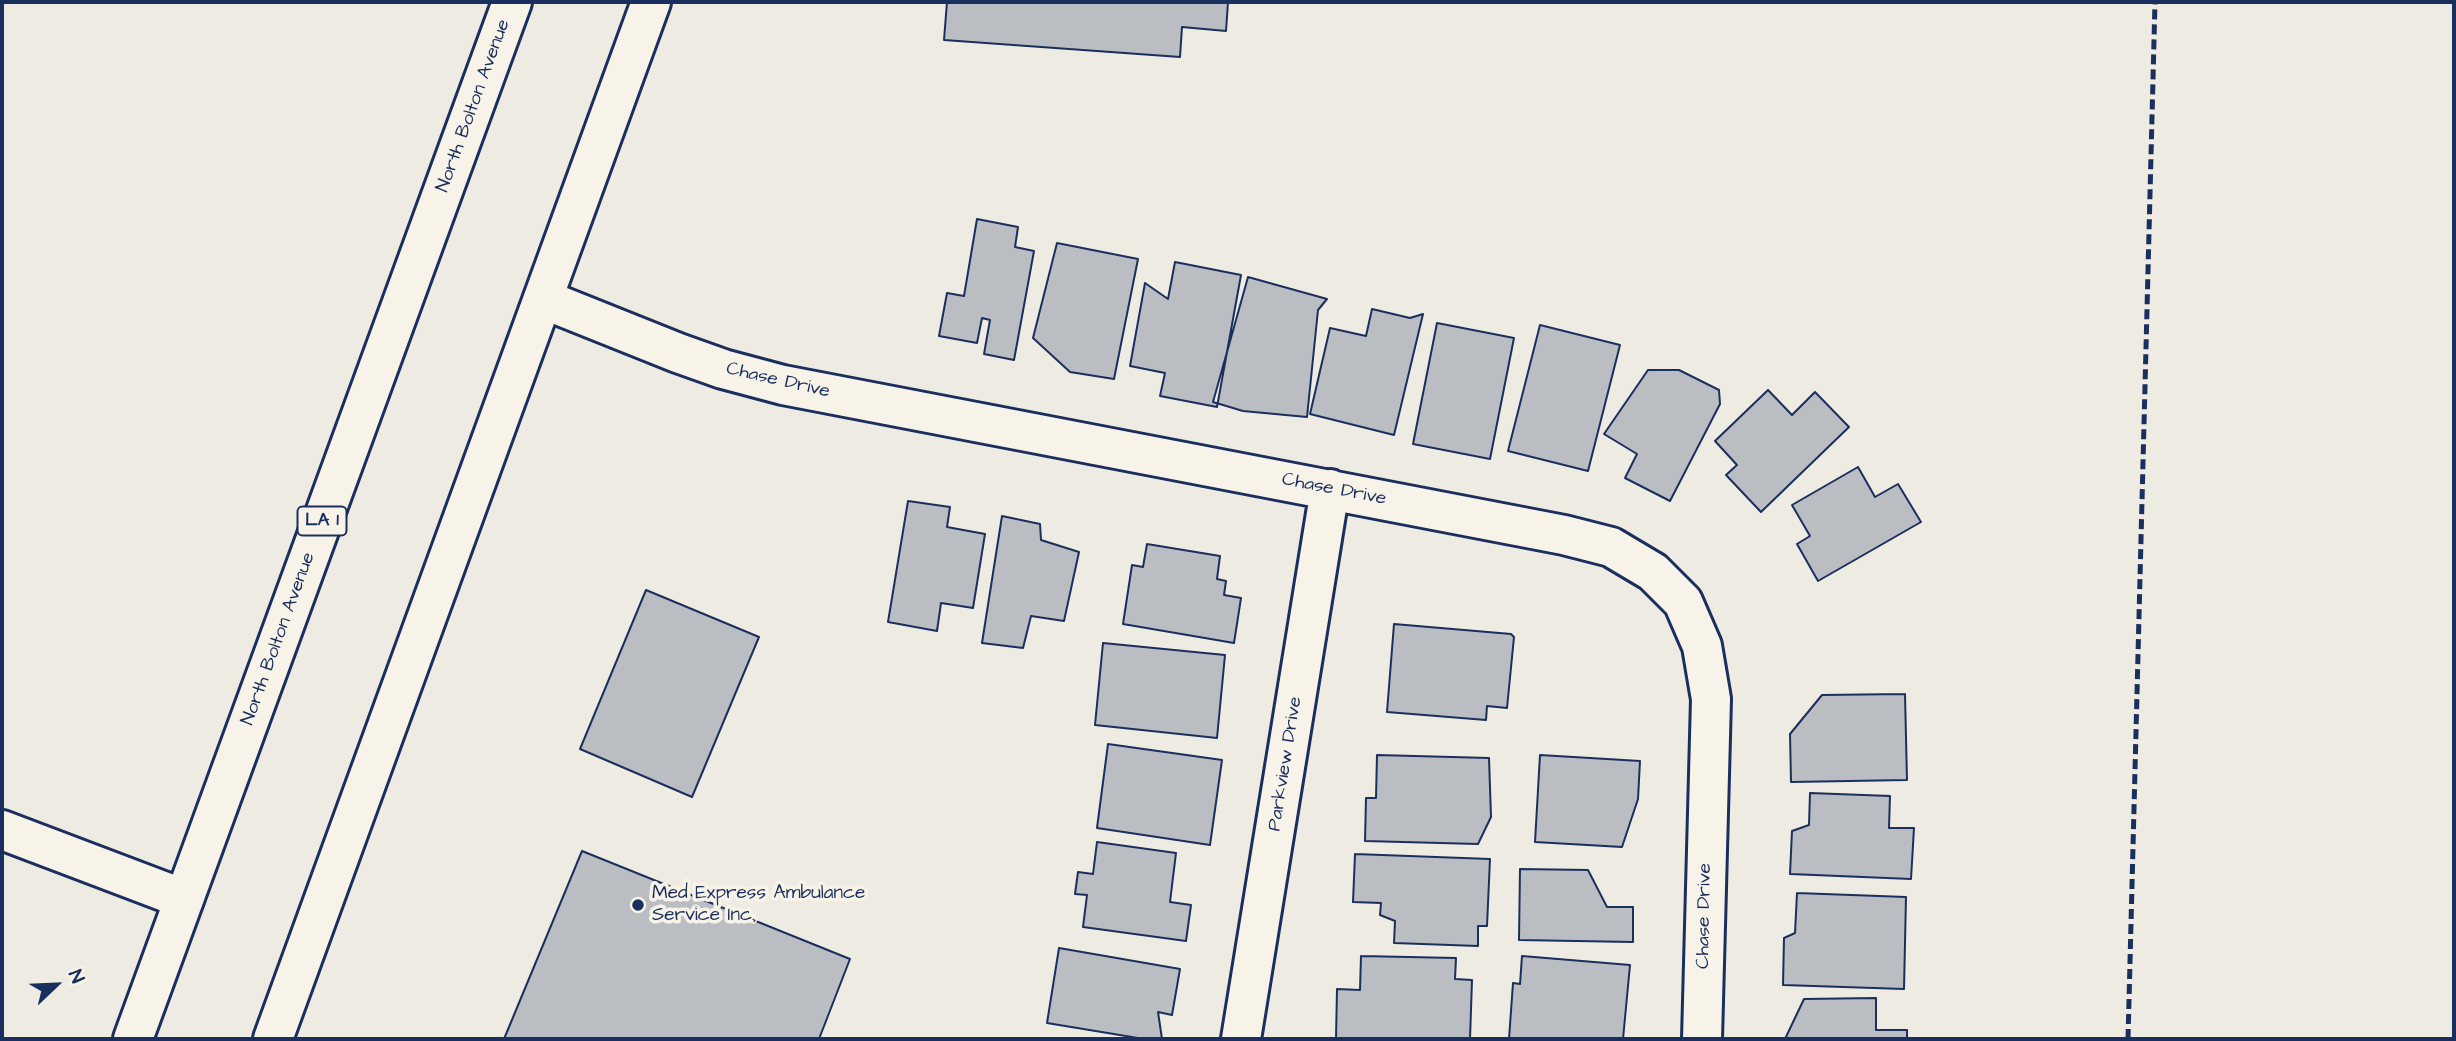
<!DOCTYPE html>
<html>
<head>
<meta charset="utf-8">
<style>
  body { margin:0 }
  #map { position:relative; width:2456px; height:1041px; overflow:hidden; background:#eeebe2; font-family:"Architects Daughter",sans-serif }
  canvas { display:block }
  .frame { position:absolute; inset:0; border:4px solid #1b2f5e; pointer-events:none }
  .north { position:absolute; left:21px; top:950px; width:70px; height:70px; -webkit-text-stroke:5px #f7f3e8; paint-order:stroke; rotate:67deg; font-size:19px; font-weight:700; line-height:28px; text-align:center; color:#1b2f5e }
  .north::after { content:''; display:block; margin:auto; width:24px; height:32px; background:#1b2f5e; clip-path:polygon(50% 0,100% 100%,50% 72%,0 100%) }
</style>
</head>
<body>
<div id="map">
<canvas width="2456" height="1041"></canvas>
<div class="frame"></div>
<div class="north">N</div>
</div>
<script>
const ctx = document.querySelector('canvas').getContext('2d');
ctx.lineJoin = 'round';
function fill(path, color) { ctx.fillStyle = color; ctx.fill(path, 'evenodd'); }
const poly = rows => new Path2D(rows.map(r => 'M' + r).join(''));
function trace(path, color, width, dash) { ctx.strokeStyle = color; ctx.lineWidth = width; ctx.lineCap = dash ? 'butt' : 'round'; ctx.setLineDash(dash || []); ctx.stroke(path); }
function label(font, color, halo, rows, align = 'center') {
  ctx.font = font + ' "Architects Daughter",sans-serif'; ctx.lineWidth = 7; ctx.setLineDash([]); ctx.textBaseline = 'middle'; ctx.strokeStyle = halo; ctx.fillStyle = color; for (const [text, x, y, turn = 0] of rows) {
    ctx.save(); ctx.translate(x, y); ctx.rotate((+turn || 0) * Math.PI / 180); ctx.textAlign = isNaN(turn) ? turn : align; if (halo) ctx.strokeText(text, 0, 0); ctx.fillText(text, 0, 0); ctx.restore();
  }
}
const building = poly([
  [947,2,1228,2,1226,31,1182,27,1180,57,944,40,947,2],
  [977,219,1018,227,1015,247,1034,251,1014,360,984,354,990,320,982,318,977,343,939,336,947,293,964,296,977,219],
  [1057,243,1138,259,1114,379,1070,372,1033,338,1057,243],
  [1175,262,1241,275,1217,407,1160,396,1165,373,1130,366,1145,283,1168,299,1175,262],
  [1248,277,1327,299,1318,310,1307,417,1243,411,1213,402,1248,277],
  [1372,309,1410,318,1423,314,1394,435,1310,414,1330,328,1366,336,1372,309],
  [1437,323,1514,338,1490,459,1413,444,1437,323],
  [1540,325,1620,345,1588,471,1508,451,1540,325],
  [1648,370,1679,370,1719,390,1720,404,1670,501,1625,478,1637,454,1604,434,1648,370],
  [1768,390,1792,415,1815,392,1849,427,1761,512,1726,475,1737,465,1715,441,1768,390],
  [1858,467,1875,497,1898,484,1921,522,1818,581,1797,544,1810,536,1792,505,1858,467],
  [908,501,950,507,947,527,985,534,973,608,941,603,937,631,888,622,908,501],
  [1002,516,1040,524,1041,540,1079,552,1064,621,1031,616,1023,648,982,643,1002,516],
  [1147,544,1220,556,1217,579,1226,581,1224,595,1241,598,1234,643,1123,624,1132,565,1143,567,1147,544],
  [646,590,759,637,692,797,580,749,646,590],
  [1394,624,1511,634,1514,637,1507,708,1487,706,1486,720,1387,712,1394,624],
  [1103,643,1225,655,1217,738,1095,725,1103,643],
  [1905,694,1907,780,1791,782,1790,734,1822,695,1905,694],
  [1108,744,1222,760,1210,845,1097,828,1108,744],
  [1377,755,1489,758,1491,817,1478,844,1365,841,1366,798,1376,798,1377,755],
  [1540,755,1640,761,1638,799,1622,847,1535,842,1540,755],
  [1810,793,1890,796,1889,828,1914,828,1911,879,1790,874,1792,831,1809,825,1810,793],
  [1097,842,1176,853,1170,902,1191,905,1186,941,1083,927,1087,895,1075,894,1078,872,1093,874,1097,842],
  [582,851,850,959,819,1039,504,1039,582,851],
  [1355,854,1490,859,1487,926,1478,926,1478,946,1394,943,1395,921,1380,915,1381,903,1353,902,1355,854],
  [1520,869,1588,870,1607,907,1633,907,1633,942,1519,940,1520,869],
  [1797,893,1906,897,1904,989,1783,985,1784,938,1795,933,1797,893],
  [1059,948,1180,969,1172,1015,1158,1012,1162,1039,1144,1039,1047,1023,1059,948],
  [1361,956,1456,958,1455,979,1472,980,1470,1039,1336,1039,1337,989,1360,990,1361,956],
  [1522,956,1630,965,1623,1039,1509,1039,1513,983,1520,984,1522,956],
  [1876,998,1876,1030,1907,1030,1907,1039,1785,1039,1804,999,1876,998]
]);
fill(building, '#babdc2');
trace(building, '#1b2f5e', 2);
const minor = poly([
  [543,299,678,353,723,369,783,385,1564,535,1611,547,1653,572,1683,602,1702,646,1711,699,1702,1039],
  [2,830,184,899],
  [1241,1039,1330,489]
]);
const major = poly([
  [133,1039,512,2],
  [273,1039,651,2]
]);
trace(minor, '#1b2f5e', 44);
trace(major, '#1b2f5e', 44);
trace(minor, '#f7f3e8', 38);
trace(major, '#f7f3e8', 38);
trace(poly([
  [2128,1039,2155,2]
]), '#1b2f5e', 5, [10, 5]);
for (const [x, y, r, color] of [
  [638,905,7,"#1b2f5e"]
]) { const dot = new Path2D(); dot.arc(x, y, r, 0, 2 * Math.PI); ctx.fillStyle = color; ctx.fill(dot); trace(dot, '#f7f3e8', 2.5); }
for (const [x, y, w] of [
  [322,521,49]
]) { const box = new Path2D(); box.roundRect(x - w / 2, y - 14.5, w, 29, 5); ctx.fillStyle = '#f7f3e8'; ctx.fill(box); trace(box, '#1b2f5e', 2); }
label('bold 18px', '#1b2f5e', null, [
  ["LA 1",322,521]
]);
label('19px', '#1b2f5e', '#f7f3e8', [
  ["North Bolton Avenue",474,106,-70],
  ["Chase Drive",778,381,13],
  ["Chase Drive",1334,490,11],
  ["North Bolton Avenue",279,639,-70],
  ["Parkview Drive",1286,764,-81],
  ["Chase Drive",1705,916,-89]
]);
label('19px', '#1b2f5e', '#f7f3e8', [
  ["Med Express Ambulance",652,894],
  ["Service Inc.",652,916]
], 'left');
</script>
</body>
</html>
